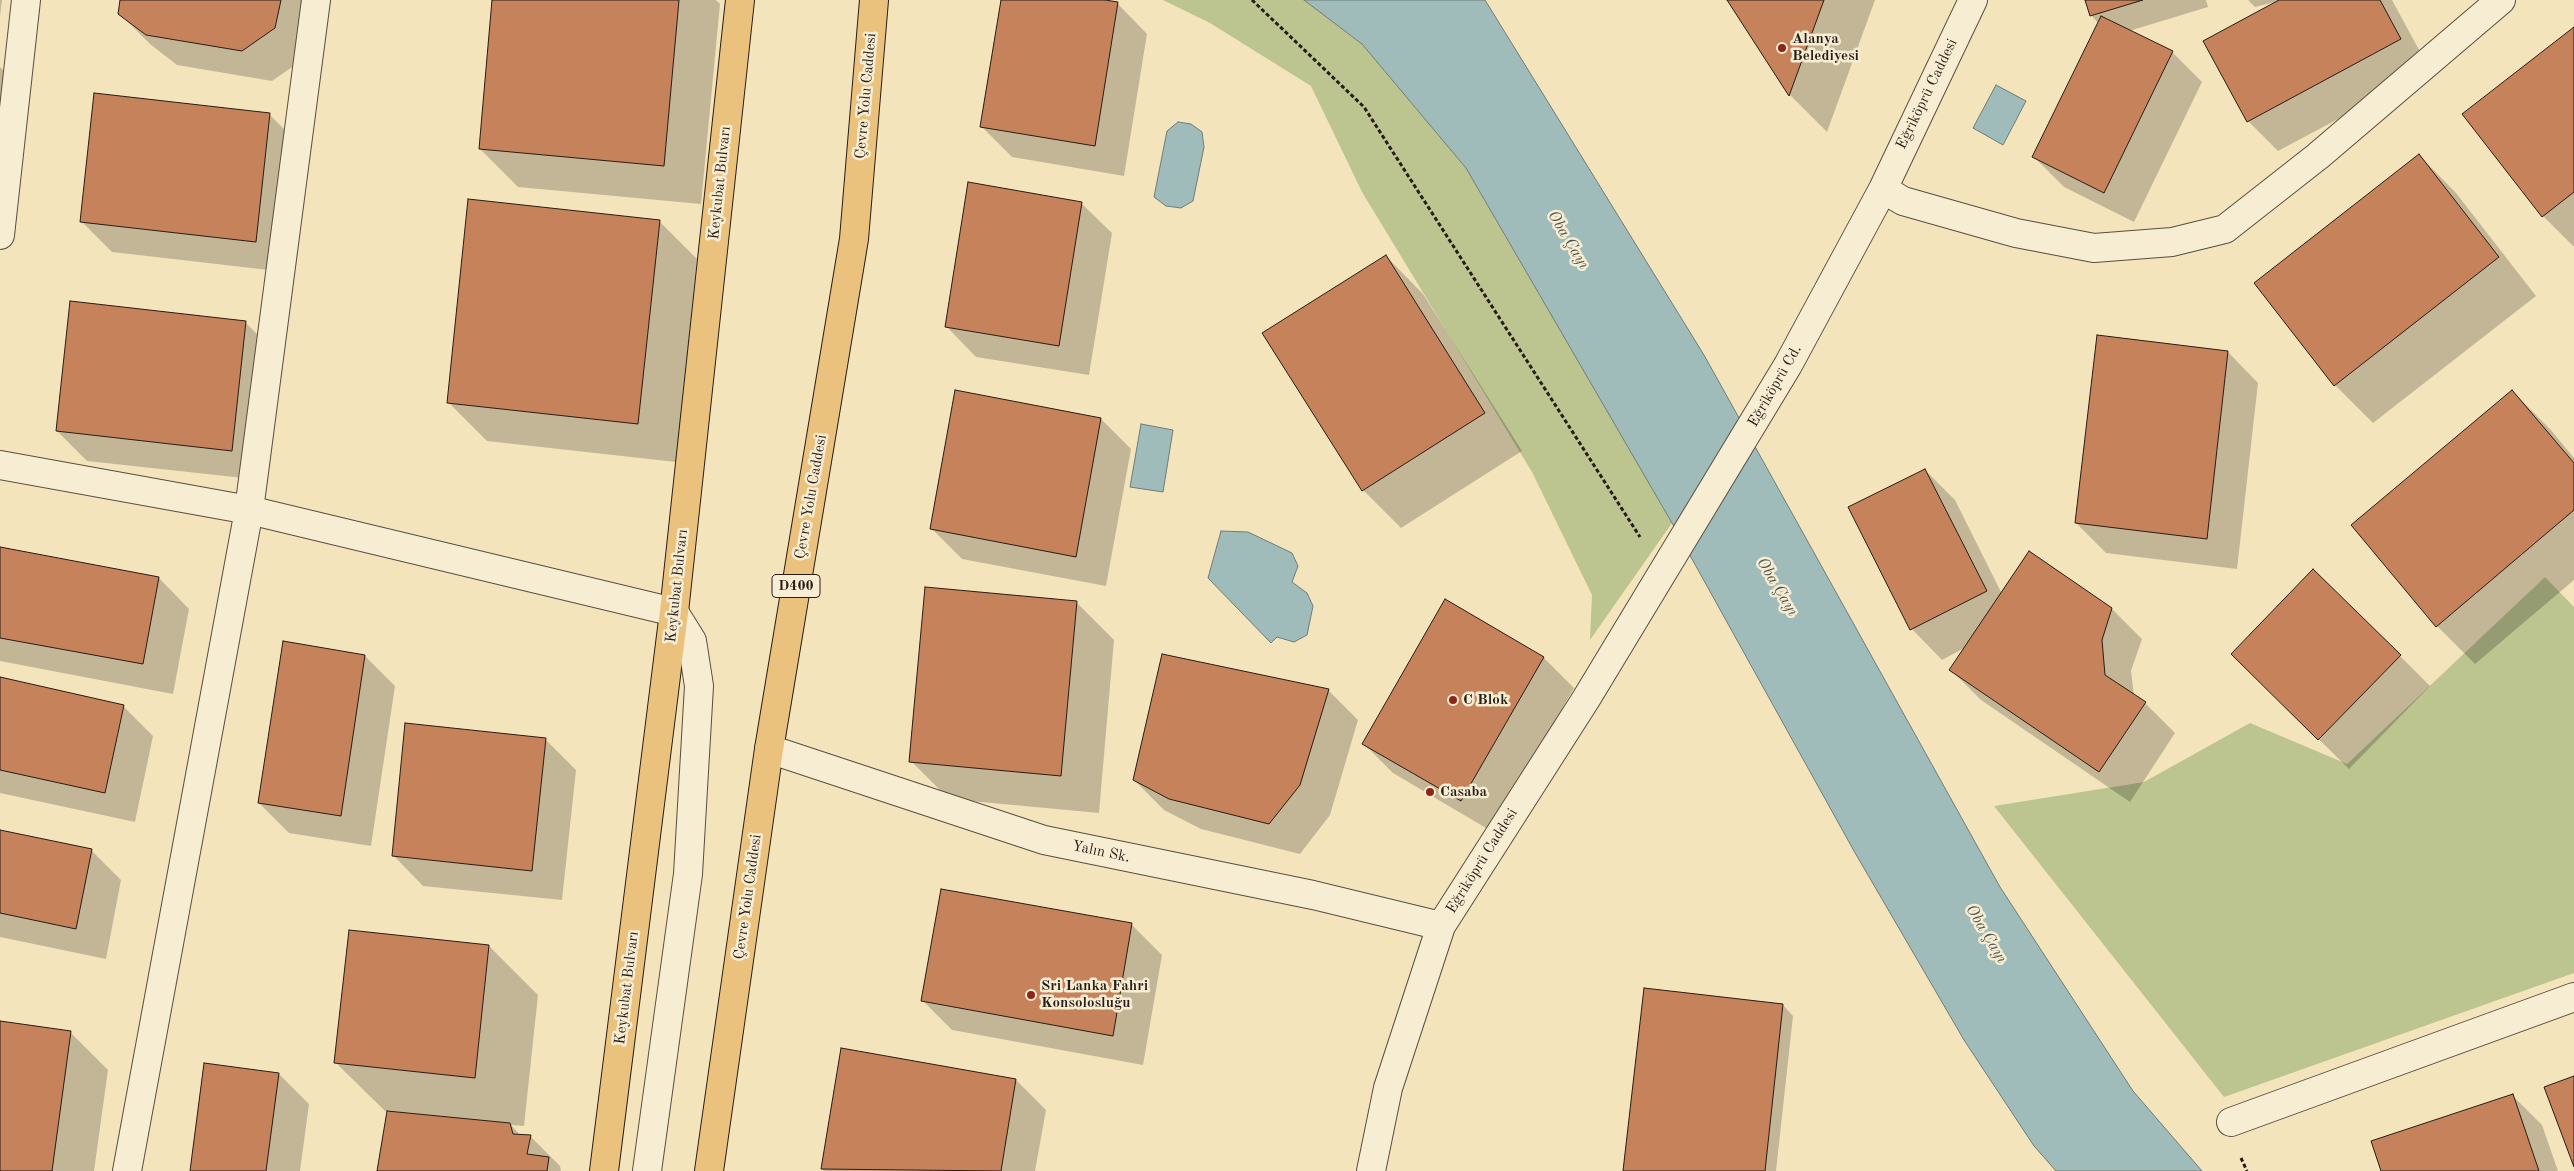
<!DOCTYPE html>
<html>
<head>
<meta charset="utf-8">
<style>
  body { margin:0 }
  canvas { display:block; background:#f3e4bc }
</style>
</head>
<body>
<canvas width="2574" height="1171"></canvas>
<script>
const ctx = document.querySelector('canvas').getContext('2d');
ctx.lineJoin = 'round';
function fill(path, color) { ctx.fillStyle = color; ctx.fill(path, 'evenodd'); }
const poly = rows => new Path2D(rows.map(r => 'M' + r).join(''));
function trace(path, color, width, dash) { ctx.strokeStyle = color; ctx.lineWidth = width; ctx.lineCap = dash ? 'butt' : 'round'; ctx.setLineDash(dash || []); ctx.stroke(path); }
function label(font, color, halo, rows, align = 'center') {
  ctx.font = font + ' "Old Standard TT",serif'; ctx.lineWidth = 5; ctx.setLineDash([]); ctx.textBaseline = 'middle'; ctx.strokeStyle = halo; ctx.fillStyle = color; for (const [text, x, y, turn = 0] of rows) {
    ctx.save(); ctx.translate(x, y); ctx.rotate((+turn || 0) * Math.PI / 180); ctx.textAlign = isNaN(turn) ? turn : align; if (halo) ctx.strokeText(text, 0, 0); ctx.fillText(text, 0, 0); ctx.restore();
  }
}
fill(poly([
  [1163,0,1304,0,1362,44,1466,168,1672,523,1590,640,1592,595,1532,472,1362,192,1311,86,1210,23],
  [2545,577,2574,607,2574,973,2224,1097,1994,806,2144,782,2250,723,2347,764]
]), '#bcc48f');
const water = poly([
  [1304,0,1485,0,1704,355,2000,887,2133,1091,2202,1171,2056,1171,2034,1146,1964,1040,1854,851,1672,523,1466,168,1362,44,1304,0],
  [1996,85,2026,101,2003,145,1973,128,1996,85],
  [1178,122,1191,124,1202,132,1204,147,1193,201,1181,208,1166,206,1154,197,1167,131,1178,122],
  [1141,424,1173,430,1163,492,1130,487,1141,424],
  [1221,531,1248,532,1292,553,1298,566,1292,582,1307,593,1313,606,1307,635,1294,642,1277,637,1271,643,1208,578,1221,531]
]);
fill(water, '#9fbcba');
trace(water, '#6f7c78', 1);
fill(poly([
  [0,0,2,0,0,16],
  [121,0,317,0,305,58,272,81,177,65,150,44,120,14],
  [494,0,716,0,720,4,701,204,518,187,480,149],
  [1003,0,1097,0,1117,3,1147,34,1124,176,1012,157,982,127],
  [1728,0,1875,0,1827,132,1790,95],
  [2086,0,2206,0,2208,7,2129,31,2172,52,2202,82,2134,222,2064,187,2034,157,2099,24,2091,15],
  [2248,0,2392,0,2430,70,2278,151,2248,121,2275,2,2255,7],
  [2574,29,2574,246,2573,246,2543,216,2464,115],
  [0,67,5,72,0,110],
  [269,114,299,144,286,272,112,252,81,221],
  [2419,155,2456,193,2536,296,2373,423,2335,385],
  [1081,203,1112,233,1089,375,976,357,946,326],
  [659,221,697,259,676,462,487,441,449,403],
  [1386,256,1423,294,1522,451,1401,528,1363,490],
  [245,322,276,353,262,480,87,461,57,431],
  [2098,337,2228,352,2258,383,2237,569,2106,553,2076,523],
  [2512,391,2550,429,2574,458,2574,580,2475,664,2437,626],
  [1101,419,1131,449,1106,586,962,559,932,529],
  [1925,470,1955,500,2002,594,2111,608,2142,639,2131,671,2134,695,2145,703,2175,733,2130,802,1981,700,1951,670,1966,647,1942,660,1912,629,1850,508],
  [0,549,159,578,189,609,173,694,0,661],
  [1446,601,1544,658,1574,688,1491,831,1393,773,1363,743],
  [1076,602,1114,640,1099,813,949,799,911,761],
  [284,643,365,656,395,686,371,846,289,833,259,803],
  [2400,656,2430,686,2349,769,2263,684],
  [0,679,123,706,153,736,135,822,0,793],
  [1328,690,1358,720,1330,815,1300,854,1201,829,1164,810,1134,780],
  [546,740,576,770,562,900,423,886,393,855],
  [0,831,91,850,121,880,106,959,0,937],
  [1132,925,1162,955,1143,1065,952,1030,922,1000],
  [489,946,538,995,524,1126,511,1125,521,1136,530,1136,560,1166,561,1171,378,1171,388,1112,385,1111,335,1062],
  [1783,1005,1793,1016,1776,1171,1625,1171],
  [0,1022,70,1032,108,1070,94,1171,0,1171],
  [279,1074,309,1104,300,1171,192,1171],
  [1016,1080,1046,1110,1035,1171,824,1171,822,1169],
  [2512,1095,2542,1125,2558,1171,2383,1171]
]), '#0003');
const building = poly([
  [120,0,281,0,275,28,242,51,146,35,118,14,120,0],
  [492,0,679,0,664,166,479,149,492,0],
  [1001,0,1105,0,1118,2,1095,146,980,127,1001,0],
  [1727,0,1824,0,1789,96,1727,0],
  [2085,0,2143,0,2090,16,2085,0],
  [2279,0,2380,0,2401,39,2247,122,2203,41,2279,0],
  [2101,16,2173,51,2104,193,2032,157,2101,16],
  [2574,27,2574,192,2542,217,2462,114,2574,27],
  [94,93,270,113,256,242,80,222,94,93],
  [2419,154,2499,257,2334,386,2254,283,2419,154],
  [968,182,1082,202,1059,346,945,327,968,182],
  [468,199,660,220,638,424,447,403,468,199],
  [1386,255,1485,413,1362,491,1262,333,1386,255],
  [70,301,246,321,232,451,56,431,70,301],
  [2097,335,2228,351,2207,539,2075,523,2097,335],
  [955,390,1101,418,1076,557,930,529,955,390],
  [2512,390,2574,463,2574,510,2436,627,2351,525,2512,390],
  [1925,469,1987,591,1910,630,1848,507,1925,469],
  [0,547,159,577,143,664,0,638,0,547],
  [2029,551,2112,608,2102,640,2105,675,2146,702,2099,772,1949,670,2029,551],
  [2313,569,2401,655,2318,740,2231,654,2313,569],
  [925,587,1077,601,1061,776,909,762,925,587],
  [1445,599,1544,657,1461,801,1362,744,1445,599],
  [283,641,365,655,341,816,258,803,283,641],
  [1162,654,1329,689,1300,785,1269,824,1169,799,1133,780,1162,654],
  [0,677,124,705,105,793,0,770,0,677],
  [405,723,546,738,532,871,392,856,405,723],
  [0,830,92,849,76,929,0,913,0,830],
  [941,889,1132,923,1113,1036,921,1001,941,889],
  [349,930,489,945,475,1078,334,1063,349,930],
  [1644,988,1783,1004,1765,1171,1623,1171,1644,988],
  [0,1021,71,1031,52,1171,0,1171,0,1021],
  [841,1048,1016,1079,1001,1171,821,1169,841,1048],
  [204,1063,279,1073,266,1171,190,1171,204,1063],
  [2574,1076,2574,1167,2544,1087,2574,1076],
  [2513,1094,2539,1171,2381,1171,2371,1141,2513,1094],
  [387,1111,510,1123,513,1134,531,1135,527,1154,549,1157,547,1171,377,1171,387,1111]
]);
fill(building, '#c6825a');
trace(building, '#271c16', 1);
const minor = poly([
  [1883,189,1903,201,2016,233,2094,248,2172,242,2225,229,2318,156,2501,0],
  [0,235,26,0],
  [0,465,249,510,674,612,692,641,699,686,688,874,647,1171],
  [769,749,1044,840,1313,895,1441,926],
  [2231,1122,2574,997],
  [127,1171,249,510,316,0],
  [1371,1171,1388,1088,1441,926,1586,699,1788,365,1883,189,1973,0]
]);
const highway = poly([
  [604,1171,674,612,740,0],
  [709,1171,769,749,854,239,874,0]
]);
trace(minor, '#5a4e40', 30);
trace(highway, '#271c16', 30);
trace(poly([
  [1252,0,1364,107,1640,537],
  [2241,1158,2247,1171]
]), '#271c16', 3, [4, 2.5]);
trace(minor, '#f7edd3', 28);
trace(highway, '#eac27e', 28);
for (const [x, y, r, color] of [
  [1782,48,5,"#8f2418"],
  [1453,700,5,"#8f2418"],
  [1430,792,5,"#8f2418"],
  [1031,995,5,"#8f2418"]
]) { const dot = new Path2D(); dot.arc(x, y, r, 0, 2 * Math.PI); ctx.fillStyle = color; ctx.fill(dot); trace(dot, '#f7edd3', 2); }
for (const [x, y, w] of [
  [796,586,48]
]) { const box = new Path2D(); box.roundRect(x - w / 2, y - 11.5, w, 23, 4); ctx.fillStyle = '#f7edd3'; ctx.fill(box); trace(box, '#271c16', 1); }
label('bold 14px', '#271c16', null, [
  ["D400",796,586]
]);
label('bold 15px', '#271c16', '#f7edd3', [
  ["Alanya",1792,39],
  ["Belediyesi",1792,56],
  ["C Blok",1463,700],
  ["Casaba",1440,792],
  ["Sri Lanka Fahri",1041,986],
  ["Konsolosluğu",1041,1003]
], 'left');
label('15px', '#271c16', '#f7edd3', [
  ["Eğriköprü Caddesi",1927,94,-64],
  ["Çevre Yolu Caddesi",866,96,-85],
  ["Keykubat Bulvarı",720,183,-84],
  ["Eğriköprü Cd.",1775,386,-60],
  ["Çevre Yolu Caddesi",811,497,-80],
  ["Keykubat Bulvarı",677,586,-84],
  ["Yalın Sk.",1101,852,12],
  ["Eğriköprü Caddesi",1482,861,-58],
  ["Çevre Yolu Caddesi",748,897,-82],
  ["Keykubat Bulvarı",627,988,-83]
]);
label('italic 16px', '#51544f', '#f7edd3', [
  ["Oba Çayı",1568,240,59],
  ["Oba Çayı",1777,587,59],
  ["Oba Çayı",1986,934,59]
]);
</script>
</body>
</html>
